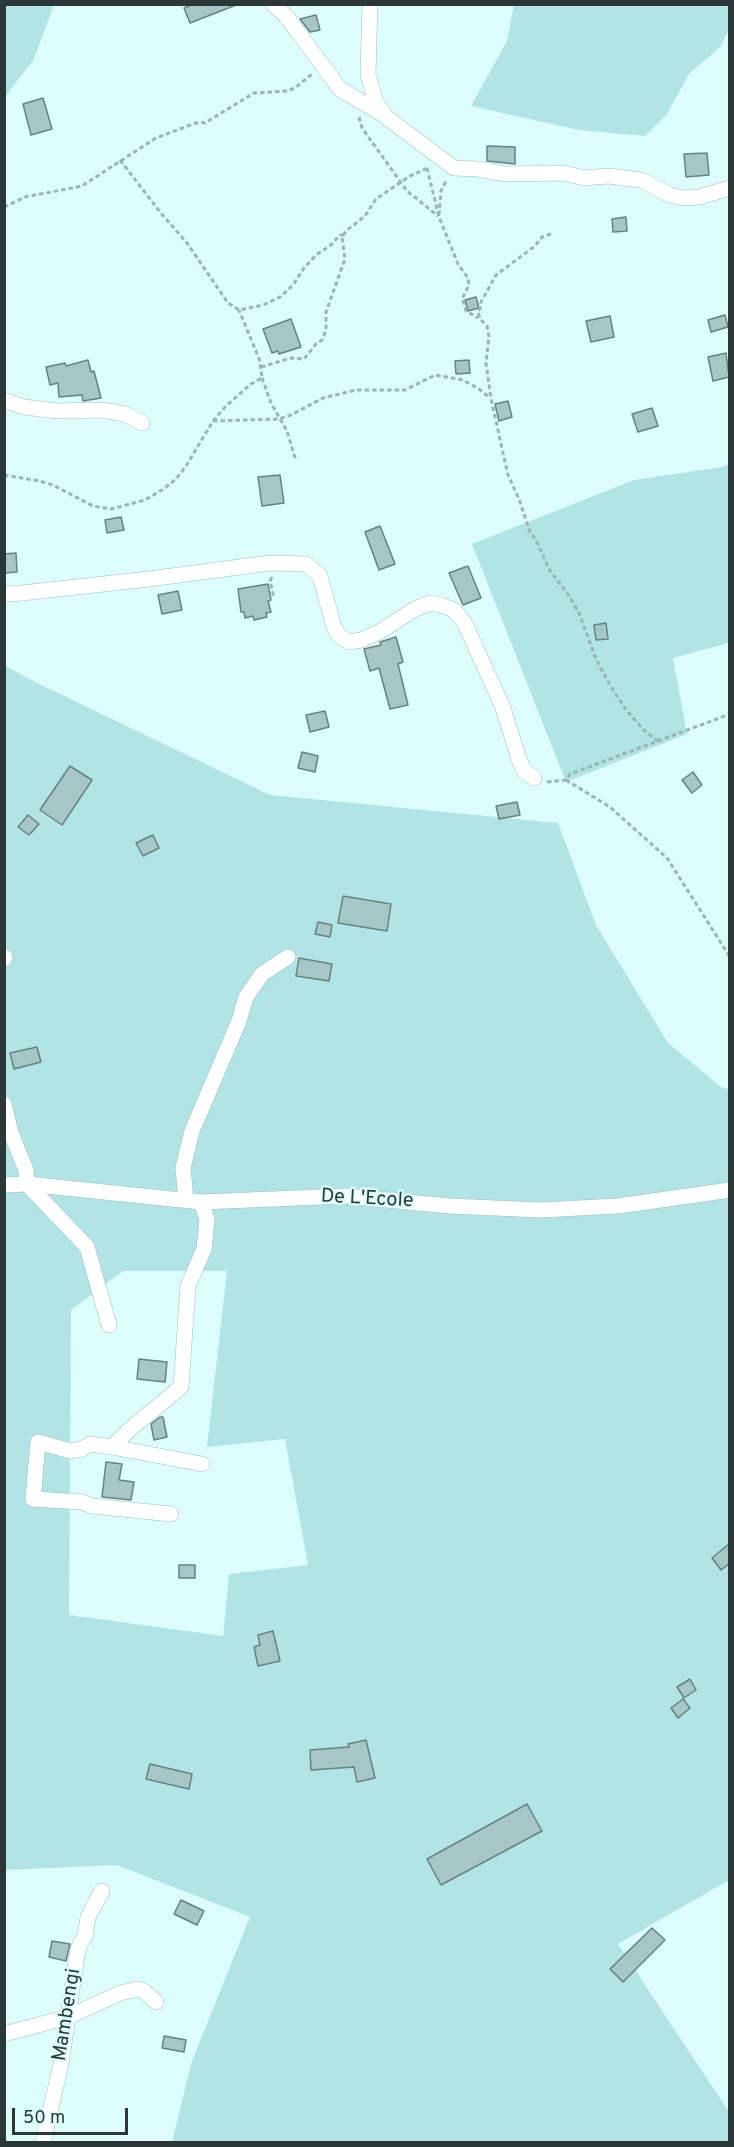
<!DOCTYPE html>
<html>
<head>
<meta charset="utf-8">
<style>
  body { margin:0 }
  #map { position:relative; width:734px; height:2147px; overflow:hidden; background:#ddfdfd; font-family:Overpass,sans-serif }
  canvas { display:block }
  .frame { position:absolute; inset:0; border:6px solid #2c3838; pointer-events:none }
  .scale { position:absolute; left:12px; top:2108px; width:116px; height:27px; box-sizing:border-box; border:3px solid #2c3838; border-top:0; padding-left:8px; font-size:18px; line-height:21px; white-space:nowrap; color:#2c3838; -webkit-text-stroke:4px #ddfdfd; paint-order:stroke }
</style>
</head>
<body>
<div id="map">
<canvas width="734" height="2147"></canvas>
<div class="frame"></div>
<div class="scale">50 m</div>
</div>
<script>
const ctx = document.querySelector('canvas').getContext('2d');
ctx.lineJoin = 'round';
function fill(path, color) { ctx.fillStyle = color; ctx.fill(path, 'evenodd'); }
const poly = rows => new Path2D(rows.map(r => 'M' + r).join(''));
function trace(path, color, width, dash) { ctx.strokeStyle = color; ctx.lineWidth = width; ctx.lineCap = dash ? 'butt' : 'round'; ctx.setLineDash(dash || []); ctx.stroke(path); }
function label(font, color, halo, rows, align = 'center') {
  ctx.font = font + ' Overpass,sans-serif'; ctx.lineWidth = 4.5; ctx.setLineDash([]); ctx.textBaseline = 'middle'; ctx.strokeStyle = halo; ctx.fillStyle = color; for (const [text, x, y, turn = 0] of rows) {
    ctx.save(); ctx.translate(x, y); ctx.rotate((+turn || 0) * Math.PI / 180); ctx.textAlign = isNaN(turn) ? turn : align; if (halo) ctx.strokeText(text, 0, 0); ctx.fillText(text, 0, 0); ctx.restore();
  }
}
fill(poly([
  [5,4,54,5,34,59,5,97],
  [514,5,729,5,729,29,720,47,689,74,667,114,645,136,579,130,471,106,507,41],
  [729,464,729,643,673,658,687,734,566,782,472,544,634,480,722,467],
  [4,665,31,680,270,795,558,823,596,925,668,1043,721,1087,729,1089,729,1880,618,1944,729,2112,729,2142,172,2142,192,2061,250,1917,117,1865,5,1870],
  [123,1271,227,1271,207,1447,285,1439,308,1565,229,1574,223,1636,69,1615,71,1310]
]), '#b1e4e5');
const building = poly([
  [194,4,235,4,236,5,190,23,184,8,194,4],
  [316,15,320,30,310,32,300,19,316,15],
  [43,98,52,129,31,135,23,104,43,98],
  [487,146,515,147,515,164,487,161,487,146],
  [707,153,709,175,686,177,684,154,707,153],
  [626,217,627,231,613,232,612,219,626,217],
  [476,297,479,308,468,311,465,300,476,297],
  [725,315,728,327,711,332,708,320,725,315],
  [610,316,614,337,591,342,586,321,610,316],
  [291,319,301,347,279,354,278,351,272,353,263,329,291,319],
  [726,353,729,377,713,381,708,357,726,353],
  [88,360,91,372,94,371,101,398,83,401,82,395,59,397,58,383,50,385,46,367,65,363,66,366,88,360],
  [469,360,470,373,456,374,455,361,469,360],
  [508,401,512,417,499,421,495,404,508,401],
  [652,408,658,426,638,432,632,414,652,408],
  [280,475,284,503,262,506,258,477,280,475],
  [121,517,124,530,107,533,105,520,121,517],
  [380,526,395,564,379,570,365,532,380,526],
  [16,553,17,572,4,573,4,554,16,553],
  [468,566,481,598,463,605,449,573,468,566],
  [268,584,271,600,268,601,271,612,266,613,267,617,254,620,253,616,245,618,244,612,241,612,238,589,268,584],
  [178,591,182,610,162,614,158,595,178,591],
  [606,623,608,639,596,640,594,625,606,623],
  [396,637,403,662,398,664,408,705,390,709,379,668,370,671,364,649,381,645,380,642,396,637],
  [325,711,329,727,310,732,306,715,325,711],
  [302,752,318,756,315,772,298,768,302,752],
  [70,766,92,780,62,825,40,810,70,766],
  [693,772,702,785,692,793,682,780,693,772],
  [517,802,520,815,499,819,496,806,517,802],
  [28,815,39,824,29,835,18,827,28,815],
  [153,835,159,848,143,856,136,843,153,835],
  [343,896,391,904,387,931,338,923,343,896],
  [318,922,332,925,330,937,315,934,318,922],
  [299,958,332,964,329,981,296,976,299,958],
  [37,1047,41,1062,14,1069,10,1053,37,1047],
  [139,1359,167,1362,165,1382,137,1379,139,1359],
  [160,1417,163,1417,167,1437,154,1440,151,1424,160,1417],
  [106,1462,122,1464,119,1480,134,1482,131,1500,102,1497,106,1462],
  [729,1544,729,1564,721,1570,712,1558,729,1544],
  [179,1565,195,1565,195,1578,179,1578,179,1565],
  [273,1631,280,1661,258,1666,254,1647,260,1645,258,1635,273,1631],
  [690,1679,696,1690,684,1698,677,1687,690,1679],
  [683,1699,690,1708,678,1718,671,1708,683,1699],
  [366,1740,375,1778,357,1782,354,1767,311,1770,310,1750,349,1747,348,1744,366,1740],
  [150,1764,192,1774,189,1789,146,1779,150,1764],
  [527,1804,542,1831,441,1885,427,1859,527,1804],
  [181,1900,204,1911,197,1925,174,1914,181,1900],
  [652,1928,665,1940,623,1982,610,1969,652,1928],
  [52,1941,70,1944,66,1961,49,1957,52,1941],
  [164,2036,186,2040,184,2052,162,2048,164,2036]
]);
fill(building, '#a7c6c6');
trace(building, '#668384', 1.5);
const minor = poly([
  [273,4,286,16,340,89,384,115],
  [370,4,368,75,376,102,386,117,454,168,478,169,506,174,564,173,584,178,608,176,641,180,670,195,683,198,699,197,730,188],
  [4,400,24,407,57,411,102,410,125,414,142,423],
  [4,593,13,594,149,579,270,563,306,564,320,576,334,627,339,636,349,642,361,640,379,632,415,609,430,603,441,605,454,610,464,622,502,705,519,759,524,771,534,778],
  [4,959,5,957],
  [4,1104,11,1133,26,1170,27,1184,87,1247,109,1325],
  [4,1185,27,1184,201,1202,346,1196,449,1206,541,1210,618,1206,730,1190],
  [186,1200,183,1168,192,1131,239,1021,246,997,262,974,288,957],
  [112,1447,129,1430,181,1387,188,1286,204,1249,206,1230,207,1219,201,1202],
  [171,1514,92,1506,82,1502,33,1499,38,1442,70,1451,82,1449,90,1444,112,1447,202,1464],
  [4,2034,68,2017,120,1993,138,1989,144,1991,156,2002],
  [43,2142,61,2064,77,1955,80,1944,85,1936,88,1917,102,1891]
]);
trace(minor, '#a0bfbf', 16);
trace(poly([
  [359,117,362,128,407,191,438,216],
  [120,160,160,212,187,243,228,303,239,310,263,305,280,297,293,285,304,268,316,255,331,245,340,235,344,235],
  [427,168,439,217,458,264,468,278,469,285,462,299,464,304,466,311,478,318],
  [4,207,25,197,82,186,156,138,193,124,200,122,205,123,254,93,288,91,296,87,312,74],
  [439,215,441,191,447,179],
  [551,234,542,237,535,246,496,275,481,302,480,309,478,311,480,319,487,326,489,337,486,363,491,399,508,475,519,499,530,532,536,540,550,571,570,597,579,613,596,659,611,687,627,711,644,730,658,741],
  [261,367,291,358,304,359,316,344,322,340,326,330,326,312,345,259,342,237,346,231,365,216,376,199,410,176,430,167],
  [262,378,271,403,287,431,296,461],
  [213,421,279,419,291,415,323,398,356,390,405,390,435,375,463,380,479,389,490,398],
  [4,475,39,481,53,485,93,506,111,509,145,500,162,490,176,479,186,466,213,421,226,406,251,384,262,378,260,361,239,310],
  [272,577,270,581,274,598],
  [566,780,610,807,667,858,730,957],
  [547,782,566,780,570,774,730,714]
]), '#9cb5b5', 3, [4.5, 3]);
trace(minor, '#fff', 15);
label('20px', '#2c3838', '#ddfdfd', [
  ["De L'Ecole",367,1200,3],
  ["Mambengi",68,2015,-81]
]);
</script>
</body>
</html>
